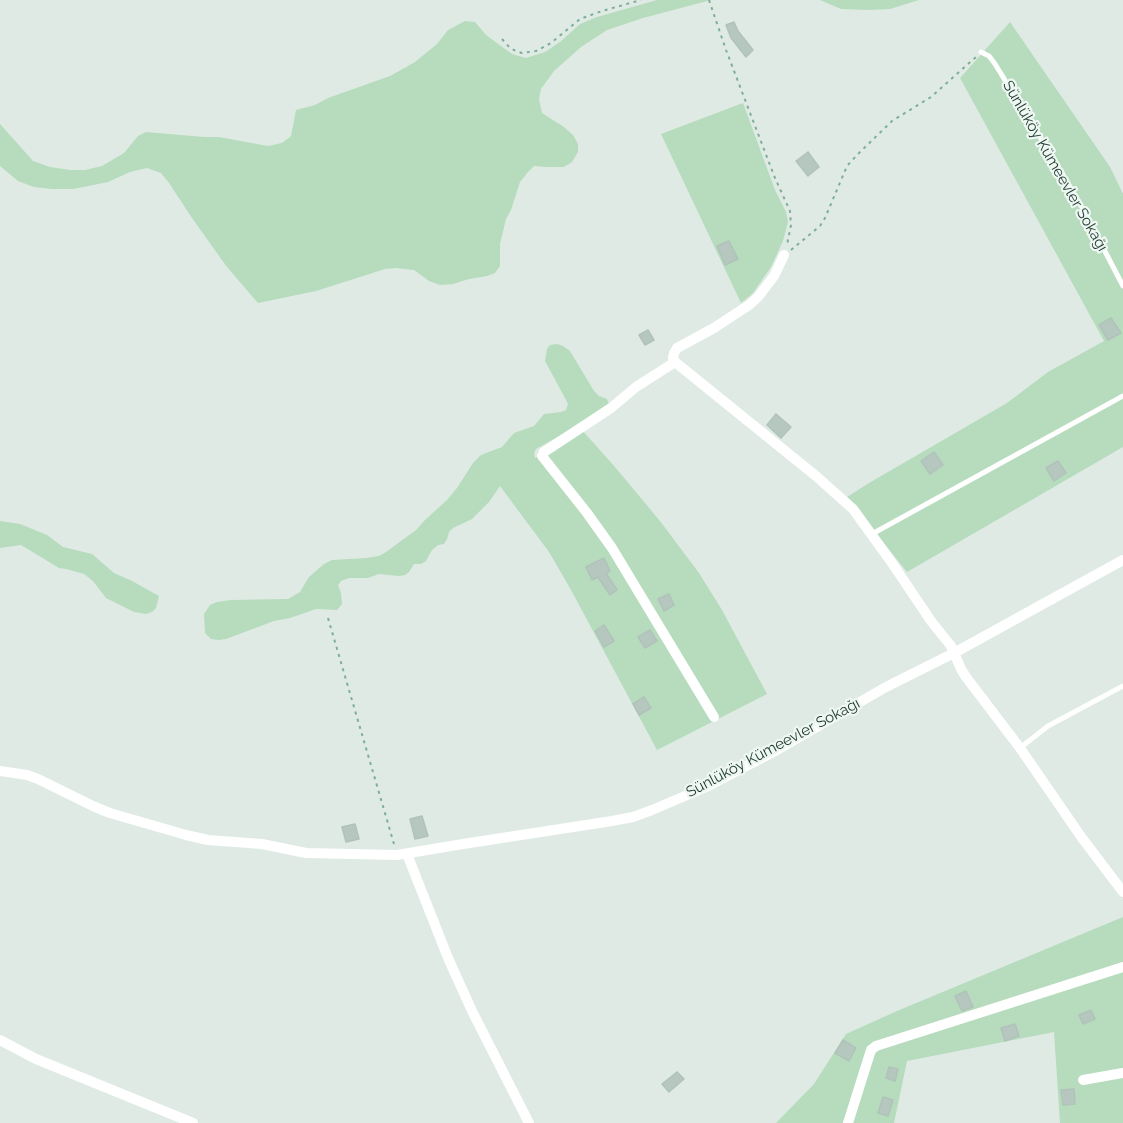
<!DOCTYPE html>
<html>
<head>
<meta charset="utf-8">
<style>
  body { margin:0 }
  canvas { display:block; background:#deeae3 }
</style>
</head>
<body>
<canvas width="1123" height="1123"></canvas>
<script>
const ctx = document.querySelector('canvas').getContext('2d');
ctx.lineJoin = 'round';
function fill(path, color) { ctx.fillStyle = color; ctx.fill(path, 'evenodd'); }
const poly = rows => new Path2D(rows.map(r => 'M' + r).join(''));
function trace(path, color, width, dash) { ctx.strokeStyle = color; ctx.lineWidth = width; ctx.lineCap = dash ? 'butt' : 'round'; ctx.setLineDash(dash || []); ctx.stroke(path); }
function label(font, color, halo, rows, align = 'center') {
  ctx.font = font + ' Raleway,sans-serif'; ctx.lineWidth = 4.5; ctx.setLineDash([]); ctx.textBaseline = 'middle'; ctx.strokeStyle = halo; ctx.fillStyle = color; for (const [text, x, y, turn = 0] of rows) {
    ctx.save(); ctx.translate(x, y); ctx.rotate((+turn || 0) * Math.PI / 180); ctx.textAlign = isNaN(turn) ? turn : align; if (halo) ctx.strokeText(text, 0, 0); ctx.fillText(text, 0, 0); ctx.restore();
  }
}
fill(poly([
  [657,0,711,0,643,18,607,30,581,47,554,71,541,89,539,99,542,113,564,127,573,135,578,144,578,152,572,162,564,167,546,167,534,166,528,172,520,182,511,210,506,219,500,244,500,266,495,273,487,276,469,279,453,284,440,285,429,281,414,270,396,268,385,269,316,291,258,303,227,267,192,218,169,183,161,173,147,168,130,172,108,182,73,189,52,189,34,187,18,181,0,166,0,124,33,161,50,167,70,170,85,170,102,166,124,153,138,136,146,132,204,137,219,137,268,146,282,143,291,136,296,110,315,105,328,98,390,76,415,62,437,44,448,30,465,21,475,22,486,35,512,54,526,58,545,52,560,42,580,24,597,17],
  [820,0,919,0,890,9,868,10,841,9],
  [1010,22,1110,167,1123,194,1123,447,907,572,847,497,869,483,1007,403,1048,372,1104,341,960,78],
  [743,103,775,190,786,212,788,222,783,241,771,267,753,293,741,303,661,134],
  [557,344,563,346,570,351,594,391,599,396,607,399,609,404,584,422,536,449,534,453,535,458,582,430,615,467,660,521,699,573,722,610,767,694,657,750,571,590,549,552,500,486,489,502,472,519,453,528,449,532,447,539,444,544,438,545,432,550,426,561,421,564,414,564,409,572,405,575,399,576,379,574,368,578,349,578,341,581,338,585,341,593,342,604,337,610,316,609,290,618,274,621,226,639,219,640,211,639,205,633,204,614,210,605,217,602,231,600,288,599,300,592,309,577,324,564,332,560,366,558,379,556,386,552,416,530,425,520,447,500,457,488,473,463,481,455,502,447,514,433,534,426,544,414,561,412,566,410,568,404,565,398,545,361,547,349,550,345],
  [0,521,20,524,47,535,63,547,92,554,114,573,132,581,159,596,156,608,152,612,146,614,134,612,106,598,93,581,84,574,66,569,59,568,21,545,0,548],
  [1123,917,1123,1123,1060,1123,1054,1032,907,1061,894,1123,776,1123,814,1084,846,1034,897,1011]
]), '#b6dcbd');
const building = poly([
  [734,22,738,31,753,50,746,57,731,38,726,25,734,22],
  [808,152,819,167,808,176,796,161,808,152],
  [729,241,738,259,725,265,717,246,729,241],
  [1111,318,1121,333,1108,340,1099,325,1111,318],
  [648,330,654,340,645,345,639,335,648,330],
  [776,414,791,427,781,438,767,425,776,414],
  [934,452,943,465,930,474,921,461,934,452],
  [1058,461,1066,473,1054,481,1046,468,1058,461],
  [604,558,610,571,606,573,617,590,610,595,598,577,592,580,586,567,604,558],
  [669,594,674,605,664,611,658,599,669,594],
  [604,625,614,641,604,647,595,631,604,625],
  [650,630,657,641,645,648,638,637,650,630],
  [644,697,651,708,639,715,633,704,644,697],
  [422,816,428,836,415,839,410,819,422,816],
  [355,824,359,839,346,842,342,827,355,824],
  [966,991,973,1007,962,1011,955,996,966,991],
  [1091,1010,1095,1019,1083,1024,1079,1015,1091,1010],
  [1015,1024,1019,1036,1005,1041,1001,1028,1015,1024],
  [843,1040,856,1048,849,1061,835,1053,843,1040],
  [889,1067,898,1069,895,1081,886,1078,889,1067],
  [677,1072,684,1079,669,1092,662,1084,677,1072],
  [1074,1089,1075,1104,1063,1105,1061,1090,1074,1089],
  [883,1097,893,1100,888,1116,878,1113,883,1097]
]);
fill(building, '#b6c7bf');
trace(building, '#b0c3ba', 1.5);
trace(poly([
  [709,0,726,50,775,178,790,211,791,225,787,245],
  [502,39,510,48,516,51,522,53,536,51,551,43,580,19,602,11,641,0],
  [791,250,820,226,825,218,847,166,858,154,892,121,931,97,976,57],
  [328,618,394,844]
]), '#7eae9b', 2, [3, 4.5]);
trace(poly([
  [981,52,989,56,995,64,1056,163,1083,209,1123,286],
  [872,534,1123,396],
  [1020,748,1048,726,1123,686]
]), '#fff', 5);
trace(poly([
  [784,255,774,276,758,297,749,305,714,328,677,348,674,353,673,358,675,362,816,476,853,509,892,563,931,621,951,646,961,669,966,677,1020,748,1082,838,1123,892],
  [675,362,636,387,611,408,544,452,542,456,587,513,612,548,714,717],
  [0,771,27,775,38,779,95,807,110,813,186,835,208,840,262,844,306,853,397,855,463,844,612,821,633,817,652,810,706,787,777,750,886,687,954,653,1123,560],
  [407,854,448,958,472,1011,529,1123],
  [0,1040,36,1059,193,1123],
  [1083,1080,1123,1073],
  [848,1123,871,1050,876,1046,1123,967]
]), '#fff', 10);
label('15px', '#1f3930', '#eef7f2', [
  ["Sünlüköy Kümeevler Sokağı",1055,166,60],
  ["Sünlüköy Kümeevler Sokağı",773,748,-28]
]);
</script>
</body>
</html>
